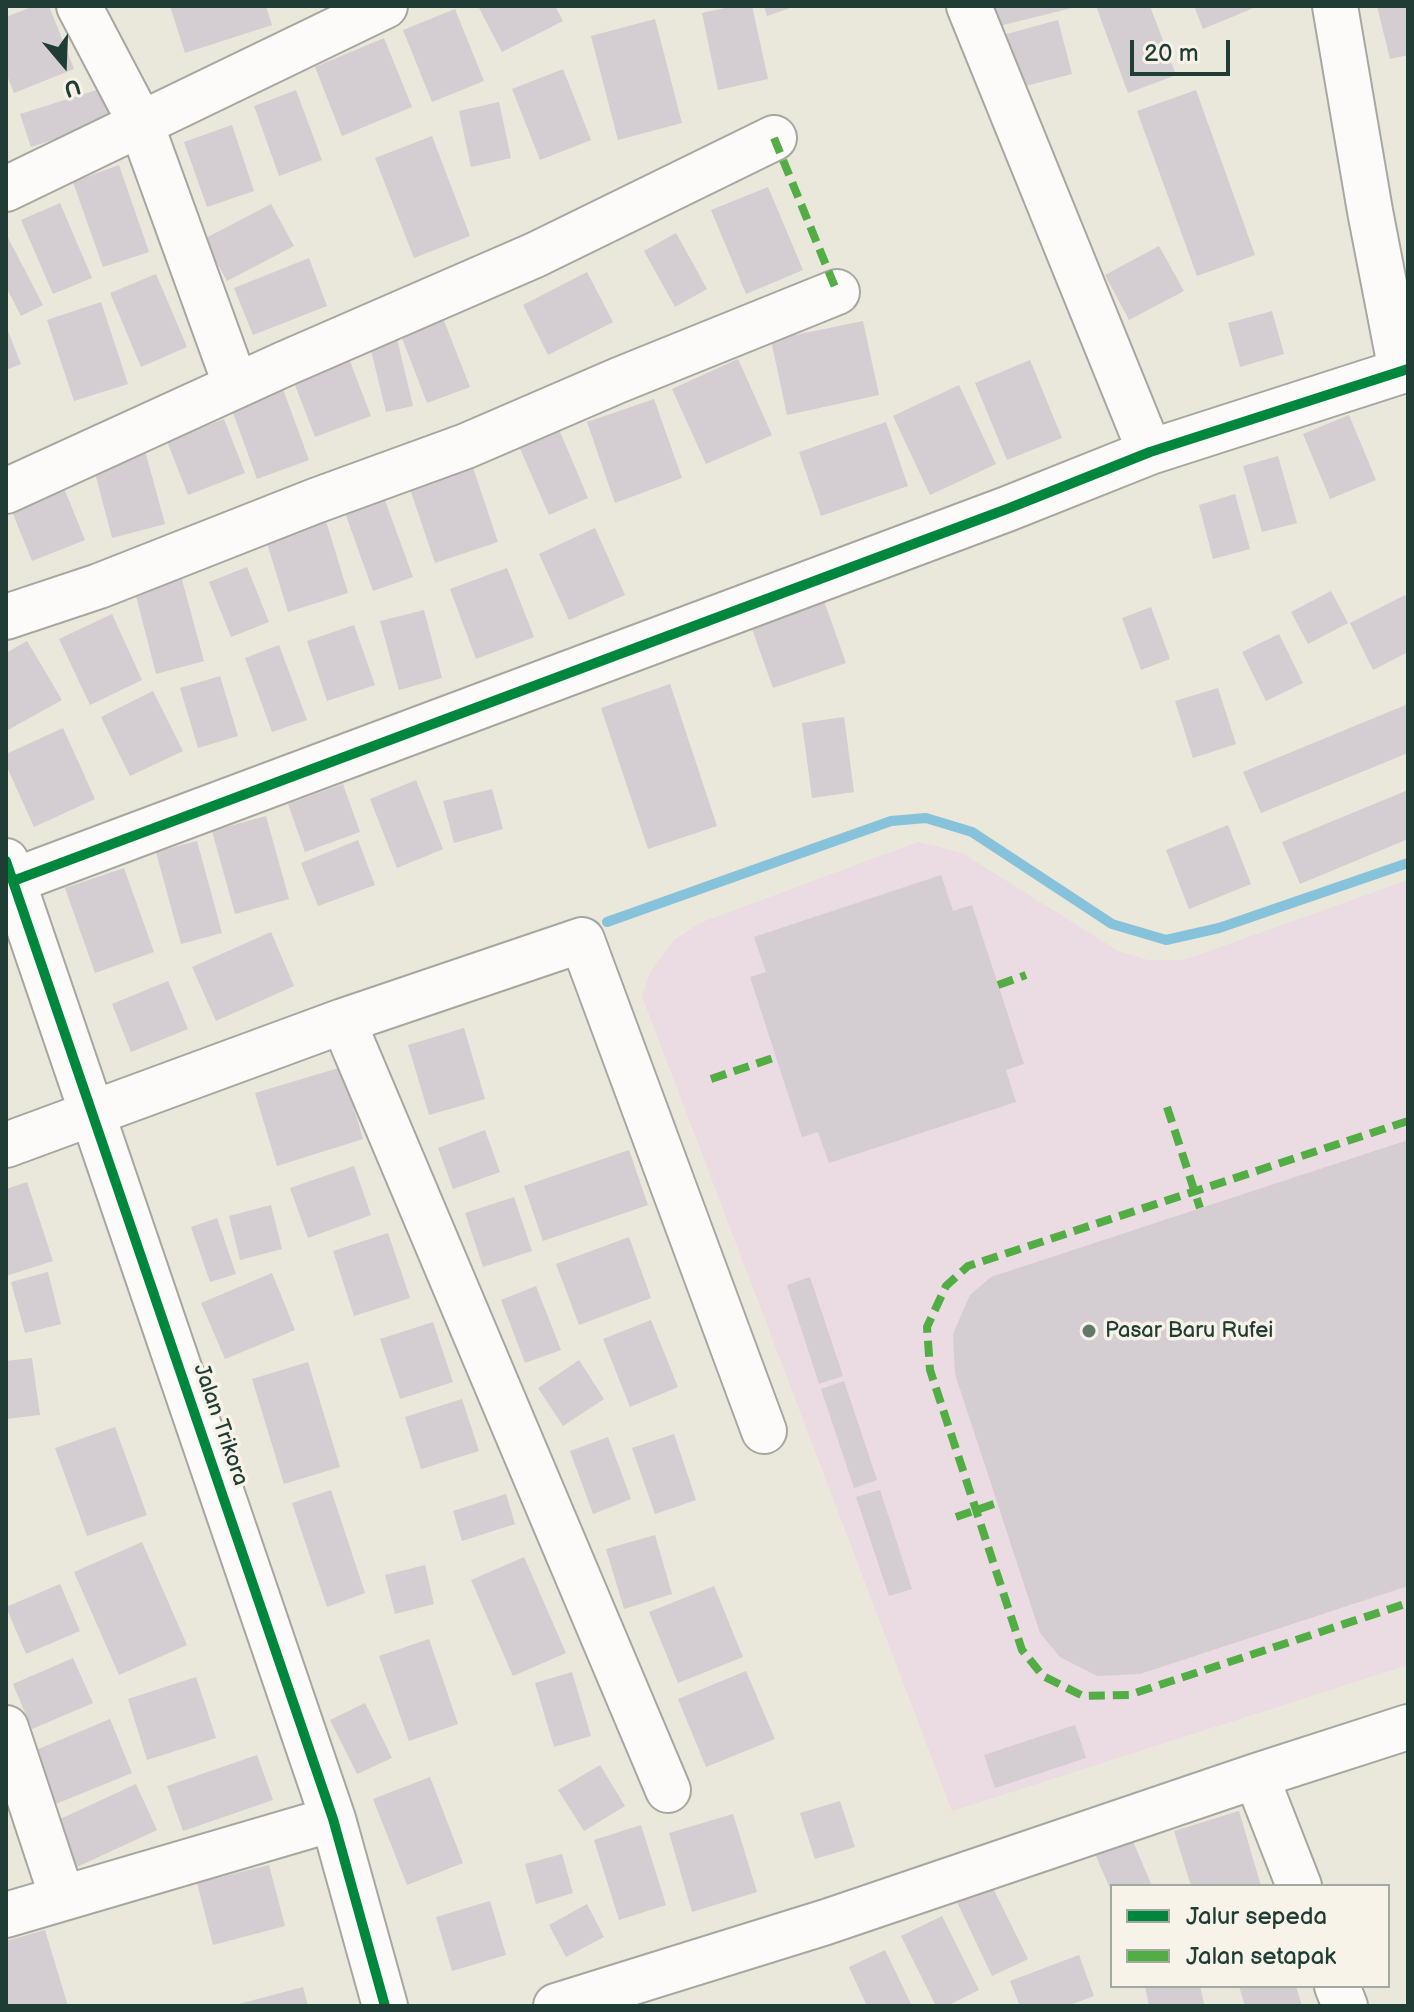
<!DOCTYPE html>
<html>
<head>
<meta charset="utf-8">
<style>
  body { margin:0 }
  #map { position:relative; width:1414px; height:2012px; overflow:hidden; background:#eae7db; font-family:"Balsamiq Sans",sans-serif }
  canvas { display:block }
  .frame { position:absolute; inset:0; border:8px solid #1f3d34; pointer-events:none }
  .legend { position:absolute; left:1110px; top:1884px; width:280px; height:104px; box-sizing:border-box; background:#f7f3e8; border:2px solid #a1aaa0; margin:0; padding:10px 14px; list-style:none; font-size:24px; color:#1f3d34 }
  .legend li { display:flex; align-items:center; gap:16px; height:40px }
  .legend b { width:40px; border:2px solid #a1aaa0 }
  .north { position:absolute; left:24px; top:24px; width:80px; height:80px; -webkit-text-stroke:6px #f7f3e8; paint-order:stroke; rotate:161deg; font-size:22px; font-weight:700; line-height:32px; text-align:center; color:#1f3d34 }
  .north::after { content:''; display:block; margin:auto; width:28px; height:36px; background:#1f3d34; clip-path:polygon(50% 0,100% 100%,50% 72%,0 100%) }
  .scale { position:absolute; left:1130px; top:40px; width:100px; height:36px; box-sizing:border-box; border:4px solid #1f3d34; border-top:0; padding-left:10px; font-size:24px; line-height:28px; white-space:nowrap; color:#1f3d34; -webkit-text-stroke:6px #f7f3e8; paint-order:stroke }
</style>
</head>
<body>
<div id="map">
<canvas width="1414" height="2012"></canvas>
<div class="frame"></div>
<ul class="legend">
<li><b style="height:10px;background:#00873e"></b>Jalur sepeda</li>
<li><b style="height:10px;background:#52ad45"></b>Jalan setapak</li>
</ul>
<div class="north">U</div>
<div class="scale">20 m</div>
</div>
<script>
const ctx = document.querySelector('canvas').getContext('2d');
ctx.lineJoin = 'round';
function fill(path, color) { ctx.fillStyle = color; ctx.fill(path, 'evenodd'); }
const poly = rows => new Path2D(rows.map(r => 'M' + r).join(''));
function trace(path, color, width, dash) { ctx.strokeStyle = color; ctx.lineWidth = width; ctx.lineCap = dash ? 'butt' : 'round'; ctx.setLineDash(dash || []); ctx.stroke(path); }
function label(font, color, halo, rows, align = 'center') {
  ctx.font = font + ' "Balsamiq Sans",sans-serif'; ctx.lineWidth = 7; ctx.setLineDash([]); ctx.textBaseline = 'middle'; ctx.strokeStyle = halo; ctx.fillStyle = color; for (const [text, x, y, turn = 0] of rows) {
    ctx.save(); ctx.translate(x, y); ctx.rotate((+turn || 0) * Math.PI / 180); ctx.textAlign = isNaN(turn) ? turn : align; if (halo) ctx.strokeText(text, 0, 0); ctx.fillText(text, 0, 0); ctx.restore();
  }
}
fill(poly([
  [918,842,962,853,1118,951,1148,960,1184,960,1408,880,1408,1665,952,1811,642,996,651,971,673,941,700,923]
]), '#ebdbe3');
trace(poly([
  [607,922,891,821,926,818,972,832,1112,924,1166,940,1219,928,1408,863]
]), '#86c2d9', 10);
fill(poly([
  [34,6,49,6,74,69,14,93,6,73,6,17],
  [170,6,266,6,272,25,185,53],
  [478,6,555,6,563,21,502,52],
  [734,6,752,6,768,79,718,90,702,13],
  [764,6,796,6,767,16],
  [994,6,1076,6,1076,7,999,26],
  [1096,6,1150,6,1176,75,1128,93],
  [1194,6,1258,6,1203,29],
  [1377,6,1408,6,1408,55,1390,59],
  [455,9,484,81,432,102,403,30],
  [655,19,682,123,618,140,591,36],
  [1058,20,1072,74,1018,88,1003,35],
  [384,38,412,107,342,136,315,67],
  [563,69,591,140,540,160,512,89],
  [100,89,111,121,31,147,20,114],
  [296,90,322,160,279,176,254,106],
  [1196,90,1255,255,1197,276,1137,111],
  [499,102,511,158,471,167,459,111],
  [232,125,254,191,207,207,184,142],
  [432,136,470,236,414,258,375,158],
  [119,165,149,252,103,267,73,182],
  [768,187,803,270,746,294,711,210],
  [60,203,92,278,53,294,21,220],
  [271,204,294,246,227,281,204,239],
  [676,233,707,289,675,307,644,251],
  [6,234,43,305,21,316,6,287],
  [1159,246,1184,291,1129,320,1105,275],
  [309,258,327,306,253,335,234,288],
  [587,272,613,322,548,355,523,305],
  [156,274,187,347,141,367,110,293],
  [101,302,128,384,74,401,47,320],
  [439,308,470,387,427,403,397,325],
  [1272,311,1284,354,1240,367,1228,323],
  [863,321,879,395,787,415,771,340],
  [6,326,21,364,6,370],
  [397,339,413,406,386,412,370,346],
  [346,351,371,416,315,437,290,372],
  [738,359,772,435,706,464,672,389],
  [1030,360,1062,438,1007,460,975,383],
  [280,381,309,460,257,479,228,399],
  [959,385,996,464,930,495,893,416],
  [654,399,682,478,615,503,587,422],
  [1349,415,1376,480,1330,499,1303,434],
  [224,419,245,473,188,495,167,441],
  [886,422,908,486,821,516,799,452],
  [558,427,588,498,549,515,518,444],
  [144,447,165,524,112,538,92,461],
  [468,453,498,542,435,563,405,474],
  [1278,456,1297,523,1262,532,1243,466],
  [62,483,85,540,32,561,9,504],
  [1235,494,1250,549,1213,559,1199,505],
  [383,495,413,577,373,591,344,510],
  [322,508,348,593,288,612,262,527],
  [595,528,625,595,569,620,539,554],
  [247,567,269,622,231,637,209,582],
  [507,568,534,637,476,659,450,589],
  [181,576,204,661,156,674,134,588],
  [1331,591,1348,623,1308,644,1291,612],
  [1405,595,1408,601,1408,652,1373,670,1350,623],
  [823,598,846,663,773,688,750,623],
  [1151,607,1170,659,1141,670,1122,618],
  [424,610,442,678,399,690,380,621],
  [112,614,142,680,90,705,59,639],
  [354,625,375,685,327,701,307,641],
  [1279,634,1303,683,1266,701,1242,652],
  [27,641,62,700,6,731,6,653],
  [279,645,307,720,272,732,245,658],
  [220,676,238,736,198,748,180,688],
  [670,684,717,826,648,849,601,708],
  [1218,688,1236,744,1193,758,1175,701],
  [153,691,183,751,130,776,101,717],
  [1408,704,1408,753,1261,813,1243,772],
  [844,717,854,792,812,798,802,723],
  [63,728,95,799,34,827,6,765,6,754],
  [416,780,443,849,397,868,370,799],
  [343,784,360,832,305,852,288,804],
  [492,789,503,829,454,843,443,801],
  [1408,790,1408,839,1300,884,1282,842],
  [266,816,289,899,235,914,212,831],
  [1228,825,1251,884,1189,909,1166,850],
  [358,840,375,885,318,906,301,863],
  [197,841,222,933,181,944,156,852],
  [124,868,154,952,95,973,65,888],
  [941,875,953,911,972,905,1024,1064,1006,1070,1016,1102,829,1163,818,1132,802,1137,750,977,766,972,754,937],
  [271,932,294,986,216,1021,192,967],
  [168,981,188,1029,131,1052,112,1004],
  [464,1028,485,1099,429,1115,408,1045],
  [342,1067,363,1139,277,1166,255,1093],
  [485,1130,500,1172,453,1189,438,1148],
  [1408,1140,1408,1586,1140,1674,1097,1676,1060,1657,1040,1633,955,1374,953,1334,970,1295,991,1277],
  [629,1150,648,1205,543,1241,524,1186],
  [354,1166,371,1215,308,1238,290,1188],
  [27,1182,53,1261,6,1276,6,1189],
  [514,1197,532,1251,483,1267,465,1213],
  [271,1205,282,1249,240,1260,229,1216],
  [217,1218,236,1274,210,1282,191,1227],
  [388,1233,410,1298,354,1316,333,1251],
  [629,1237,651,1298,579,1325,556,1264],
  [48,1272,61,1324,25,1333,11,1282],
  [272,1273,295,1330,225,1359,201,1303],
  [810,1277,843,1376,819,1384,787,1285],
  [536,1286,561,1350,525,1363,501,1300],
  [651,1320,678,1387,630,1407,603,1339],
  [433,1322,453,1382,400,1399,380,1339],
  [32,1358,40,1415,6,1419,6,1361],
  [579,1360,604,1399,563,1426,538,1388],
  [308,1362,340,1467,284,1484,252,1379],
  [844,1381,877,1480,854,1488,821,1389],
  [462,1399,479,1451,421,1469,405,1417],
  [115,1427,147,1515,87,1536,55,1448],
  [674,1434,696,1500,655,1514,632,1448],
  [608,1437,631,1499,593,1514,570,1451],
  [331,1490,365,1593,327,1607,292,1503],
  [880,1490,912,1589,889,1596,856,1497],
  [506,1494,515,1524,462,1541,453,1511],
  [655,1535,672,1594,624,1609,606,1549],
  [142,1542,187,1645,119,1675,74,1572],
  [524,1557,566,1653,513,1676,471,1580],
  [425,1565,434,1604,395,1614,385,1575],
  [60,1584,80,1631,26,1654,6,1607],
  [714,1586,743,1657,678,1683,649,1612],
  [429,1639,458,1724,409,1741,379,1656],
  [73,1658,93,1703,32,1729,13,1684],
  [746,1671,775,1739,706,1767,678,1699],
  [572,1672,591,1736,554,1747,535,1683],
  [196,1677,216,1738,147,1760,128,1699],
  [365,1703,392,1758,357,1774,330,1720],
  [110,1719,132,1773,46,1808,24,1755],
  [1075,1725,1086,1758,995,1788,984,1755],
  [257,1755,273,1800,183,1831,167,1786],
  [600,1765,625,1806,584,1831,558,1790],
  [430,1777,463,1863,407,1885,373,1799],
  [136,1784,157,1830,77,1867,56,1821],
  [840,1801,855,1847,815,1859,800,1813],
  [1239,1811,1261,1886,1191,1886,1174,1831],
  [733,1814,757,1892,692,1912,669,1833],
  [641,1825,666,1905,619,1920,594,1840],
  [1132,1839,1152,1886,1112,1886,1112,1893,1095,1854],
  [562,1854,573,1893,536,1904,525,1864],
  [269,1865,285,1926,213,1945,197,1883],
  [990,1882,1028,1959,992,1976,955,1898],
  [490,1901,506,1955,452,1971,436,1917],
  [587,1904,604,1937,566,1957,549,1925],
  [942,1916,979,1990,947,2006,936,2006,901,1936],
  [45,1930,68,2006,6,2006,6,1941],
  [885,1950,912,2006,867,2006,849,1967],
  [1079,1955,1094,1996,1067,2006,1020,2006,1010,1981],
  [1145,1986,1200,1986,1204,2004,1149,2006],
  [1239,1986,1296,1986,1302,2006,1245,2006],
  [303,1987,308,2006,235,2006,235,2005]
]), '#d4cdd1');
const minor = poly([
  [79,6,141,124,236,386],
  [969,6,1150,452],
  [1335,6,1370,211,1401,371],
  [6,189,385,6],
  [6,491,284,364,535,255,774,138],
  [6,617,99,586,315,501,466,446,619,380,837,292],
  [6,861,333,1819,385,2006],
  [13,881,1007,509,1150,452,1408,369],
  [343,1021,668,1790],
  [6,1145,343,1021,582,940,764,1431],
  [6,1728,62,1897],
  [1256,1776,1299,1886],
  [6,1915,333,1819],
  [1337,1986,1345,2006],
  [556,2006,826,1922,1256,1776,1408,1727]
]);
trace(minor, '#a6a8a0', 48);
trace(minor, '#fcfbfa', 44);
trace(poly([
  [774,138,837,292],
  [998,985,1026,975],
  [711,1079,776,1057],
  [1167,1107,1200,1208],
  [1408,1121,968,1266,946,1286,927,1327,930,1370,1022,1650,1043,1676,1083,1696,1129,1695,1408,1603],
  [956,1517,997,1503]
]), '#52ad45', 8, [16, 8]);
trace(poly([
  [6,861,333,1819,385,2006],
  [13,881,1007,509,1150,452,1408,369]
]), '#00873e', 10);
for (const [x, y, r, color] of [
  [1089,1331,8,"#66786e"]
]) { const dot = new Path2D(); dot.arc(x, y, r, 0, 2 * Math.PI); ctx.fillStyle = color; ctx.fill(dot); trace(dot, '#f7f3e8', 3); }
label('22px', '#1f3d34', '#f7f3e8', [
  ["Pasar Baru Rufei",1105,1331]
], 'left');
label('22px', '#1f3d34', '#f7f3e8', [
  ["Jalan Trikora",220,1425,71]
]);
</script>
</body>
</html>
